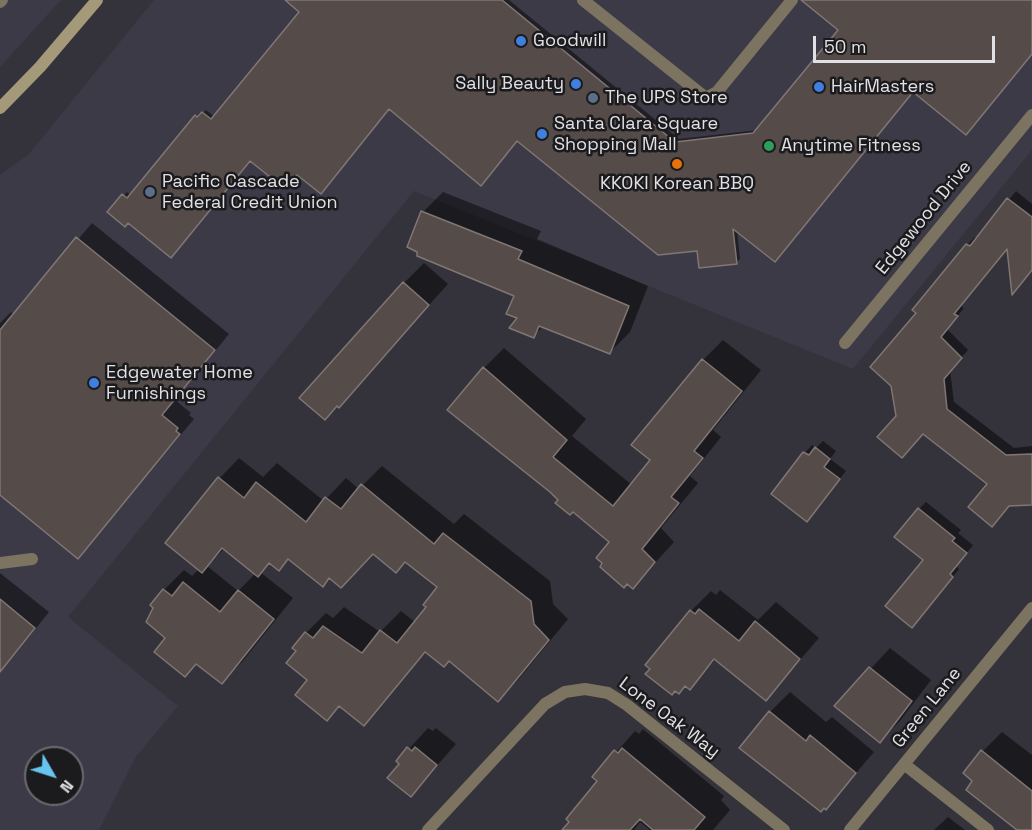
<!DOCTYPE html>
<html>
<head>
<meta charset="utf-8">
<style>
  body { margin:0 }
  #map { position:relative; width:1032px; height:830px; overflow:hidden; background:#34323a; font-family:"Space Grotesk",sans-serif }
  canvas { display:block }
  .north { position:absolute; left:24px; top:746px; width:60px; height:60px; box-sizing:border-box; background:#1b1b1e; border:2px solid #6a6a6e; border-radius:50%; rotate:129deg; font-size:16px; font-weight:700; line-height:24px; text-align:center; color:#e1e0e5 }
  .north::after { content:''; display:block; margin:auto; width:21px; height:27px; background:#67c4ef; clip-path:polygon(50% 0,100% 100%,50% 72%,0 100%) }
  .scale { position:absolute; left:813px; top:36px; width:182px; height:27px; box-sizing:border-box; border:3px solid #e1e0e5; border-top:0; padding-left:8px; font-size:18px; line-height:21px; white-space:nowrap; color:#e1e0e5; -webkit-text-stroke:4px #1b1b1e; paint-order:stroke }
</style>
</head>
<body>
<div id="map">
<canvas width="1032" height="830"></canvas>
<div class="north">N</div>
<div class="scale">50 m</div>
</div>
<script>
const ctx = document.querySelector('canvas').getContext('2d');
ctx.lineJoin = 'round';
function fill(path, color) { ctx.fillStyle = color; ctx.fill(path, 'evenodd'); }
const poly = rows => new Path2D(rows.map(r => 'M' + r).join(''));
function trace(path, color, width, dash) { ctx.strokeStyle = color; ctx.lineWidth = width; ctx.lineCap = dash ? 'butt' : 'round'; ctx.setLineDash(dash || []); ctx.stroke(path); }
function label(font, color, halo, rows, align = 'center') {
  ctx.font = font + ' "Space Grotesk",sans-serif'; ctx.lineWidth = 5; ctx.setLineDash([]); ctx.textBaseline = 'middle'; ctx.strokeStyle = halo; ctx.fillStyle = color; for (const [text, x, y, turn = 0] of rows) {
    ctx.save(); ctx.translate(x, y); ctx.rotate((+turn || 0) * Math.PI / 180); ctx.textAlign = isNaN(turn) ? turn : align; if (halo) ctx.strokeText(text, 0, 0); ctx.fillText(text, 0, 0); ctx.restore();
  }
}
fill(poly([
  [0,0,61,0,0,67],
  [154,0,1032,0,1032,150,853,369,414,191,68,617,178,706,135,758,99,830,0,830,0,175,29,154],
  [36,758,72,758,72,794,36,794]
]), '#3d3a48');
fill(poly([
  [295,0,509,0,679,139,758,130,840,29,820,0,1032,0,1032,52,913,90,737,230,740,259,736,263,698,249,517,140,389,107,297,173,250,159,128,221,109,212,127,192,131,195,199,113,201,115,206,110,215,117,301,11],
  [1016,191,1032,204,1032,270,1013,292,1008,247,961,306,964,308,947,329,968,350,950,370,954,402,1014,448,1032,446,1032,504,1010,505,990,484,924,432,897,416,918,312,915,310,967,245,975,237,977,239],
  [443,192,541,231,537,239,648,286,630,332,610,352,543,326,534,336,519,318,516,295,423,212],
  [92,223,229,334,175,400,191,413,189,415,194,419,78,557,0,493,0,323,11,312,14,315],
  [424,263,448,284,345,398,404,283],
  [723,340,761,370,713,430,721,437,690,476,698,483,661,528,674,542,633,587,611,542,560,500,484,368,504,348,586,419,572,436,632,485,653,460,633,444,703,360],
  [823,441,836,451,830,459,846,471,807,520,773,494,805,453,812,445,816,448],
  [239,458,263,477,277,463,324,501,346,478,359,489,382,466,454,524,464,514,550,581,553,604,568,619,518,680,498,700,449,660,427,651,364,724,341,705,327,719,298,650,294,647,306,633,326,613,333,618,344,607,380,632,401,611,416,623,440,587,406,561,374,553,330,577,322,585,290,558,279,569,270,562,260,572,293,598,242,662,222,682,197,663,185,675,167,638,164,590,184,570,192,576,199,569,167,543,220,478],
  [225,548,256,573,238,591,207,566],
  [926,502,961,530,958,533,973,545,956,566,959,569,919,618,925,560,919,509],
  [0,573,49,612,0,673],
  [720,590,758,620,776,602,819,638,766,699,716,659,690,688,648,665,691,611,711,591,716,595],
  [890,648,931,680,900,721,880,741,836,706],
  [790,692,826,722,832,717,874,752,826,808,770,712],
  [428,728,433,731,436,728,456,744,411,795,401,763,398,761],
  [643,729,724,796,721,800,730,810,713,830,650,830,640,822,634,830,564,830,599,781,594,777,635,731,639,734],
  [1002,732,1032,755,1032,830,1019,830,974,781,982,752],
  [948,817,965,830,934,830]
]), '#0007');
const building = poly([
  [285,0,502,0,675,142,753,133,838,30,801,0,1032,0,1032,54,966,135,913,92,775,262,733,229,737,264,699,268,697,251,658,255,517,141,481,186,389,109,321,194,297,175,284,188,250,161,171,258,128,223,125,227,107,212,122,194,127,198,195,115,197,117,202,112,211,119,299,12,285,0],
  [1007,198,1032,217,1032,270,1012,295,1007,249,954,314,958,316,941,337,962,358,944,379,947,409,1006,455,1032,454,1032,505,1009,506,992,527,968,507,987,484,923,434,902,458,877,437,896,416,891,386,870,367,916,313,912,310,966,244,970,246,1007,198],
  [421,211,522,251,518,259,629,306,610,354,539,326,534,338,509,328,517,318,506,314,514,296,417,256,417,252,407,247,421,211],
  [76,237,215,350,162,415,178,428,176,431,180,434,78,559,0,495,0,330,76,237],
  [403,282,429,305,339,408,337,406,325,420,299,398,403,282],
  [702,359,742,391,694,451,703,458,671,497,679,503,642,549,655,562,633,589,627,584,624,588,600,567,602,563,596,558,609,542,573,512,570,515,555,503,558,500,550,492,447,410,483,367,567,440,553,457,613,506,650,460,631,445,702,359],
  [815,447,830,459,824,467,840,479,807,522,771,494,803,452,809,455,815,447],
  [218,477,244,498,256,482,306,522,325,497,341,509,361,484,434,544,443,533,531,601,534,624,549,640,498,702,449,661,444,667,425,652,364,726,339,706,327,721,295,695,307,680,286,663,296,651,292,648,305,632,313,638,323,626,362,653,380,630,397,643,426,607,423,605,437,587,405,562,396,573,373,554,341,588,329,578,323,587,288,559,279,571,269,563,258,577,222,548,202,573,165,543,218,477],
  [918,508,955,538,952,541,967,553,950,574,953,577,912,628,885,606,923,560,894,537,918,508],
  [183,582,220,612,238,590,274,619,222,684,196,664,185,677,154,652,165,638,146,622,153,608,150,605,163,589,172,596,183,582],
  [0,599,35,628,0,672,0,599],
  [699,609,739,641,755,621,800,659,766,701,714,659,690,690,685,686,679,694,675,691,672,695,645,674,650,669,645,665,690,610,695,614,699,609],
  [869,667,912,701,880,743,834,706,869,667],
  [769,711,806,741,810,735,856,773,826,810,824,808,821,812,739,748,769,711],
  [407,747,412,751,415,747,437,765,411,797,387,778,399,764,396,761,407,747],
  [622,748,705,817,694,830,653,830,640,819,630,830,562,830,569,822,566,819,597,781,592,777,614,750,618,753,622,748],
  [981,750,1032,791,1032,830,1017,830,966,790,972,781,963,773,981,750]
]);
fill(building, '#554c4a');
trace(building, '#807674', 1.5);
trace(poly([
  [583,0,706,98,717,92,792,0],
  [0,2,2,0],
  [0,563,32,559]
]), '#7c7460', 12);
trace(poly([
  [845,343,1032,115],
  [904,764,988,830],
  [428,830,545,704,565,692,585,689,608,693,627,705,784,830],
  [850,830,1032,608]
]), '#7c7460', 12);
trace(poly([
  [0,108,40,67,97,0]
]), '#a49978', 12);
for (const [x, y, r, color] of [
  [521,41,6,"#3f7fe0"],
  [576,84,6,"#3f7fe0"],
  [819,87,6,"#3f7fe0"],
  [593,98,6,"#5c6f8a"],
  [542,134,6,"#3f7fe0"],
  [769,146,6,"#2e9e5b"],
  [677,164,6,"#e8710a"],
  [150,192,6,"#5c6f8a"],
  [94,383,6,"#3f7fe0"]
]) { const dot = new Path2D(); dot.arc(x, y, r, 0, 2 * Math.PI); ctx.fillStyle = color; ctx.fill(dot); trace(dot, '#1b1b1e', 2); }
label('18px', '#e1e0e5', '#1b1b1e', [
  ["Goodwill",533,41],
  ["Sally Beauty",564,84,"right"],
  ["HairMasters",831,87],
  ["The UPS Store",605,98],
  ["Santa Clara Square",554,124],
  ["Shopping Mall",554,145],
  ["Anytime Fitness",781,146],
  ["Pacific Cascade",162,182],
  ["Federal Credit Union",162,203],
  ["KKOKI Korean BBQ",677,184,"center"],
  ["Edgewater Home",106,373],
  ["Furnishings",106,394]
], 'left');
label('18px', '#e1e0e5', '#1b1b1e', [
  ["Edgewood Drive",924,218,-51],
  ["Green Lane",927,708,-51],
  ["Lone Oak Way",669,718,37]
]);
</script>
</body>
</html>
